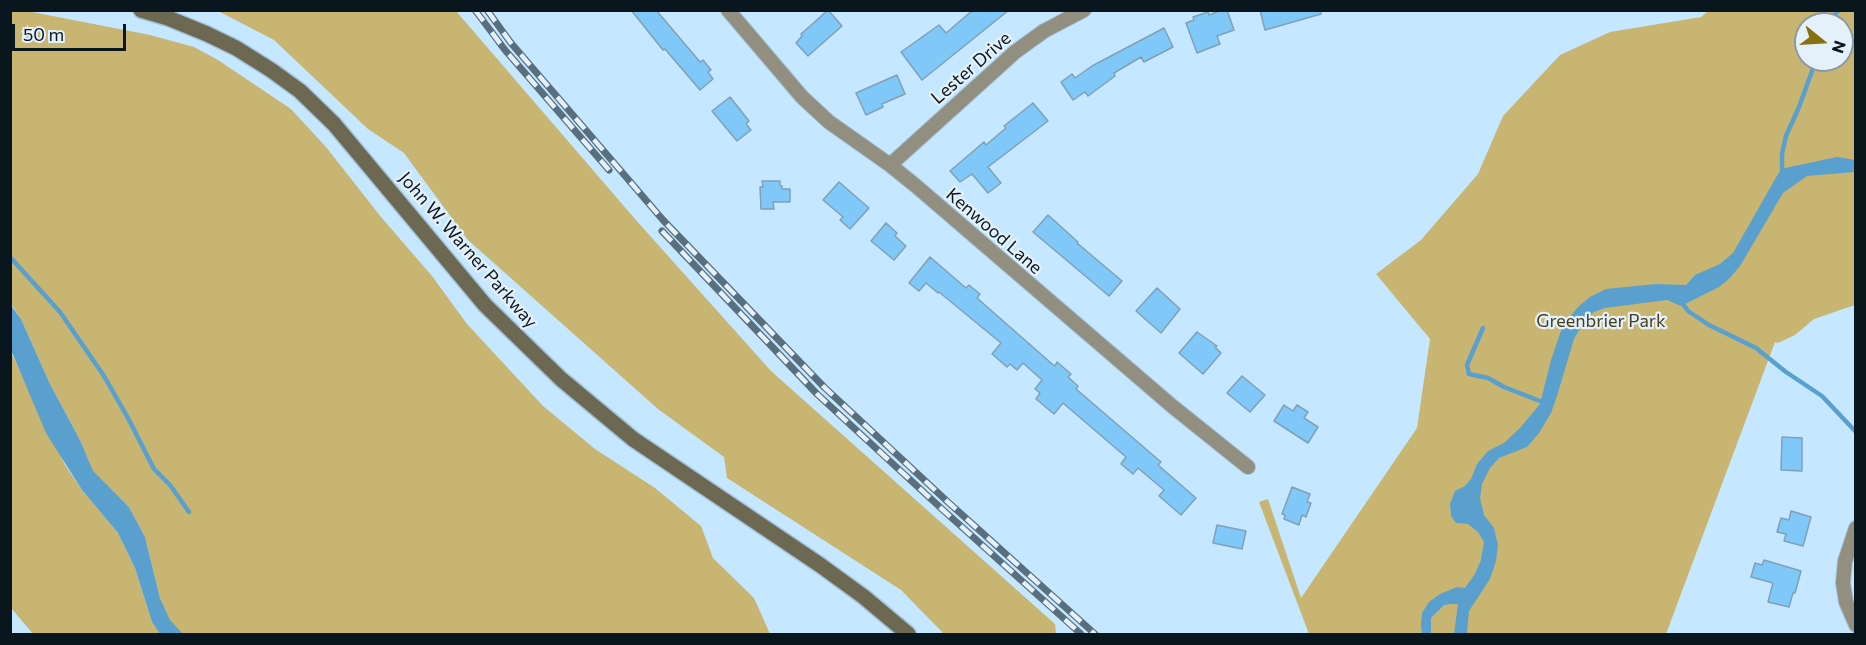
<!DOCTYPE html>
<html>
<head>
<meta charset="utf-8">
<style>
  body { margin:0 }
  #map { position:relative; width:1866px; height:645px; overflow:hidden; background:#c5e7ff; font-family:Commissioner,sans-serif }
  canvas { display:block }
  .frame { position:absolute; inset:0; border:12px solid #0a161e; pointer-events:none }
  .north { position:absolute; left:1794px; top:12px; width:60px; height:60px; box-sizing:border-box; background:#e4f1fb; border:2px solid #8d99a3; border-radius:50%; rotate:108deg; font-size:16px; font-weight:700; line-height:24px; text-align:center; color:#0a161e }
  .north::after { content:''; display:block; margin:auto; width:21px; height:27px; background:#867010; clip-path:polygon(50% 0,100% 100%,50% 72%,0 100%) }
  .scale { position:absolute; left:12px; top:24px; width:114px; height:27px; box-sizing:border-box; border:3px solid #0a161e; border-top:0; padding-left:8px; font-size:18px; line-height:21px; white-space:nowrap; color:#0a161e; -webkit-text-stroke:4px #e4f1fb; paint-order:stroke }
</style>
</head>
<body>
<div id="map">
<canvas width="1866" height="645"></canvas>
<div class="frame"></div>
<div class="north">N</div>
<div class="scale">50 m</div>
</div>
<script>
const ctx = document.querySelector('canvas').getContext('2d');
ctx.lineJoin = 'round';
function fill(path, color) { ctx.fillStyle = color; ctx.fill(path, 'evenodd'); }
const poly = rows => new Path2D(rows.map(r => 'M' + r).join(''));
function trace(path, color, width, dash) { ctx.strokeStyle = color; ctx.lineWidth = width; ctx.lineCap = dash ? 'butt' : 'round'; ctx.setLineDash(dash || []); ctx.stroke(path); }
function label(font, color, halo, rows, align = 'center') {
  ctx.font = font + ' Commissioner,sans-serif'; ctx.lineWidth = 4.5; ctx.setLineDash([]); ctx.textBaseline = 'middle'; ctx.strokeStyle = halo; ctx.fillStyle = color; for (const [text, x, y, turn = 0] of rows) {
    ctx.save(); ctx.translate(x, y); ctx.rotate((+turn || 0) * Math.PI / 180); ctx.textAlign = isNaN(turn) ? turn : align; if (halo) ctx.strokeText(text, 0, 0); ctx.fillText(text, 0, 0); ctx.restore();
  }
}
fill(poly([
  [10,11,27,11,150,35,194,47,218,60,291,109,326,147,381,217,432,276,467,324,543,406,595,449,655,488,701,526,713,558,754,598,770,634,183,634,170,621,160,598,145,537,129,507,93,472,80,440,50,384,21,319,11,304],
  [218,11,456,11,635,219,771,371,1055,624,1056,634,944,634,901,590,727,478,724,457,658,409,468,240,404,153,368,129,274,40],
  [1708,11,1855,11,1855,305,1814,319,1795,335,1778,343,1775,342,1666,634,1309,634,1259,502,1268,499,1301,598,1417,428,1430,339,1376,274,1421,240,1478,174,1503,116,1560,55,1610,32,1701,17],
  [1806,24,1842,24,1842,60,1806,60],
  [10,350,65,465,82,490,118,533,135,568,152,622,160,634,33,634,11,608]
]), '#c8b572');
fill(poly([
  [1837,157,1855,160,1855,172,1807,176,1783,193,1740,266,1729,279,1719,287,1681,306,1667,300,1605,308,1594,312,1584,322,1574,339,1557,396,1551,413,1539,433,1527,447,1499,458,1490,468,1482,484,1480,498,1484,515,1494,528,1498,545,1496,561,1490,579,1469,611,1467,634,1454,634,1458,604,1451,604,1444,605,1431,618,1431,634,1422,634,1421,625,1422,613,1429,602,1440,594,1457,587,1465,588,1475,574,1481,560,1484,542,1478,532,1468,524,1456,523,1451,516,1450,504,1455,491,1465,486,1471,479,1477,464,1488,451,1504,443,1520,428,1540,404,1551,360,1563,325,1579,306,1590,297,1606,289,1656,284,1686,285,1695,275,1720,264,1733,253,1778,174,1785,168],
  [10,304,21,319,50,384,80,440,93,471,129,507,145,537,160,598,170,620,183,634,160,634,152,622,135,568,118,533,82,490,46,433,11,350]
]), '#59a0ce');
trace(poly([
  [1830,24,1833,16,1839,10],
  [1782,174,1782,154,1786,136,1799,107,1816,60],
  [10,257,60,312,104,376,128,418,154,469,170,485,189,512],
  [1680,300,1688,311,1709,325,1756,348,1786,372,1822,396,1856,432],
  [1483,328,1467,365,1469,374,1488,378,1504,387,1545,403]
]), '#59a0ce', 4.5);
const building = poly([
  [631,10,656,10,700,62,703,60,711,70,708,72,713,79,700,90,665,49,663,50,631,10],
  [828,10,842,26,808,56,796,43,802,36,801,34,828,10],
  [973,10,1009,10,922,80,901,52,939,25,946,33,973,10],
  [1222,10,1227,10,1234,30,1217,36,1220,44,1197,53,1186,23,1194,20,1193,17,1208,12,1209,15,1222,10],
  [1260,10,1321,10,1321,14,1265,30,1260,10],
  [1164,28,1173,47,1144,62,1141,57,1114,73,1115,76,1088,96,1085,92,1073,100,1061,82,1072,74,1075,78,1092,66,1164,28],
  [897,75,905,94,882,104,883,107,866,115,856,93,897,75],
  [730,97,749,121,746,124,751,130,737,141,712,111,730,97],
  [1033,103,1048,121,988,167,1001,183,988,193,972,174,960,182,950,171,984,142,986,145,1006,128,1004,126,1033,103],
  [762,181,780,181,780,186,782,186,782,189,790,189,790,202,773,202,774,209,761,209,760,187,763,187,762,181],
  [839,182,869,208,850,229,840,220,843,217,823,200,839,182],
  [1048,215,1078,242,1077,243,1122,281,1109,296,1033,232,1048,215],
  [886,223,897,233,895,236,906,246,894,260,871,241,886,223],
  [930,257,966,288,969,285,980,294,977,298,1051,363,1055,366,1057,362,1071,374,1068,377,1078,386,1076,389,1161,462,1158,465,1196,498,1181,515,1159,496,1164,490,1138,468,1133,474,1121,464,1126,457,1063,403,1054,414,1036,399,1040,393,1035,389,1042,380,1023,363,1017,370,1010,364,1007,367,992,354,1001,343,939,292,938,293,926,283,919,291,909,283,930,257],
  [1157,288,1180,309,1161,333,1136,311,1157,288],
  [1197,332,1217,346,1215,347,1221,353,1203,374,1179,353,1197,332],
  [1242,376,1265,395,1250,412,1227,393,1242,376],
  [1284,405,1293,411,1297,405,1308,412,1304,418,1318,427,1308,443,1274,421,1284,405],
  [1782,437,1802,438,1802,471,1781,470,1782,437],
  [1292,487,1310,494,1307,502,1311,503,1306,517,1302,515,1299,525,1284,519,1285,515,1282,514,1292,487],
  [1791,511,1811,517,1803,546,1784,541,1786,534,1777,532,1781,518,1789,520,1791,511],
  [1217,525,1246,531,1242,549,1213,543,1217,525],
  [1764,560,1801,571,1795,593,1793,593,1789,607,1768,602,1773,583,1751,577,1755,563,1762,565,1764,560]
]);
fill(building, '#80c8f7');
trace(building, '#80a0b6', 1.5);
const minor = poly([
  [728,10,802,97,829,122,890,165,916,186,1172,406,1248,467],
  [890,165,1015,52,1044,31,1084,10],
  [1856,528,1845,561,1843,583,1846,602,1856,625]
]);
const secondary = poly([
  [141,10,168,18,207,34,236,48,271,70,300,91,334,124,485,305,561,379,633,439,820,565,864,597,908,634]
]);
trace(minor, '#a3c1d6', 16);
trace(secondary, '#a3c1d6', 18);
trace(minor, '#938f80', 14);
trace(secondary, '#6d6852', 15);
const rail = poly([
  [475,10,505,50,609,170],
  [487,10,511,43,663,220,824,387,949,503,1095,634],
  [662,231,817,394,943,510,1081,634]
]);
trace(rail, '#5a6f7e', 7);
trace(rail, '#e4f1fb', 4.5, [14]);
label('18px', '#0a161e', '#e4f1fb', [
  ["Lester Drive",971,68,-41],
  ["Kenwood Lane",994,231,41],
  ["John W. Warner Parkway",468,250,49]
]);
label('18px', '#463d1b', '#e4f1fb', [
  ["Greenbrier Park",1601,321]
]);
</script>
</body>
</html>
